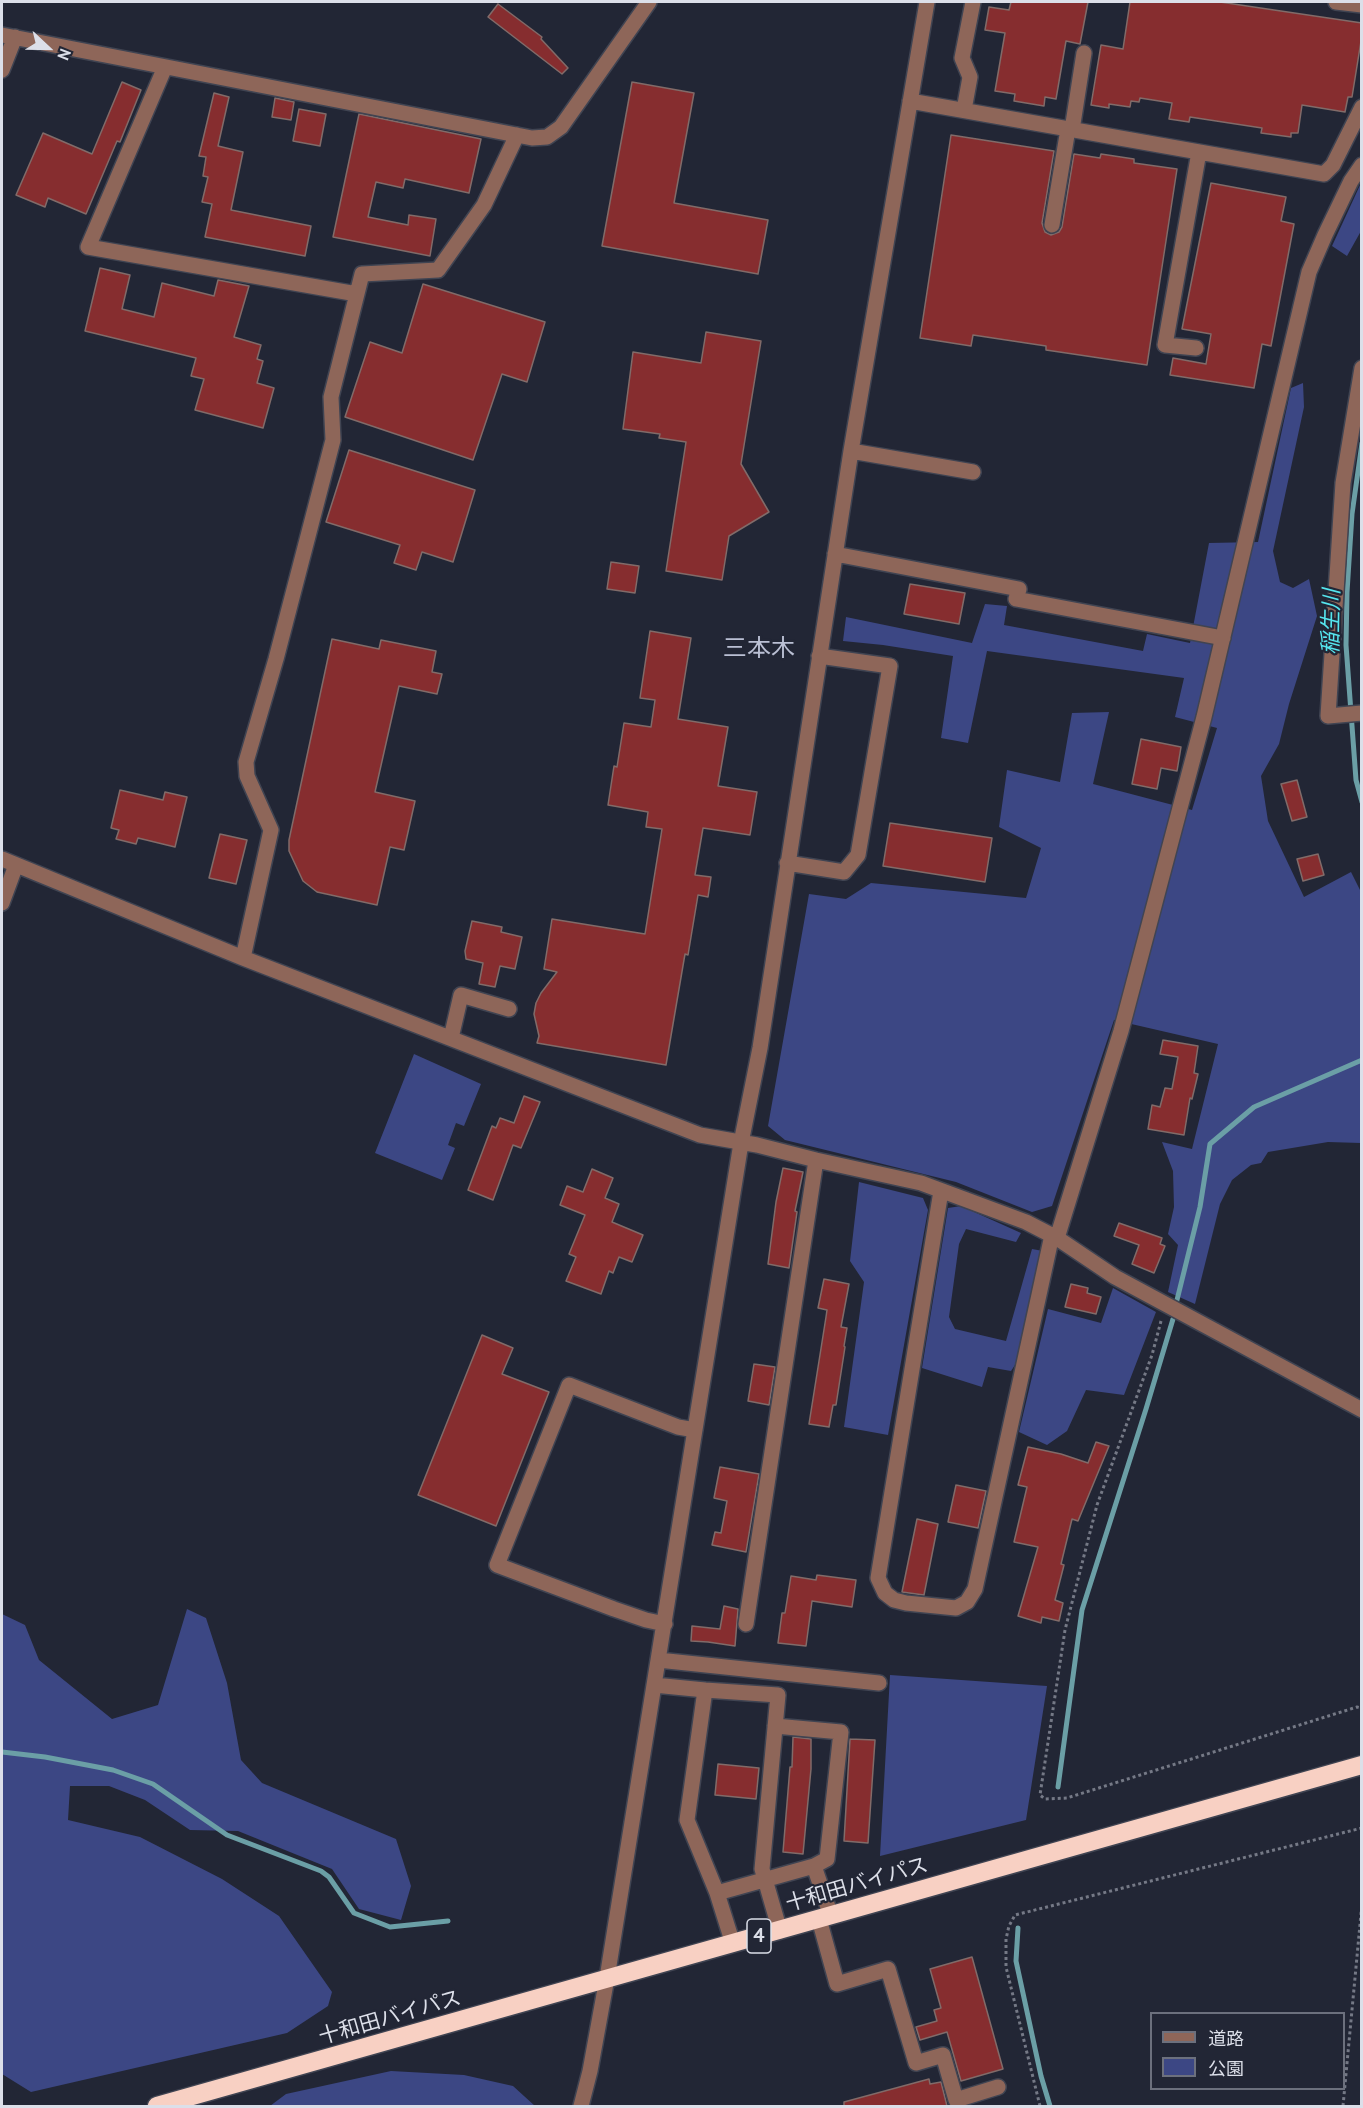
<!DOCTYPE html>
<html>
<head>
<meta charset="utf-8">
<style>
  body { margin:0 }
  #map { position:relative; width:1363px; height:2108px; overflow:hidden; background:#222635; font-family:"PT Sans","Noto Sans JP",sans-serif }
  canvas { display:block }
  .frame { position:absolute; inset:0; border:3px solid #dcdfe9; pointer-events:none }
  .legend { position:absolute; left:1150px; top:2012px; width:195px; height:78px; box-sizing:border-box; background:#222635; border:2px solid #6c707d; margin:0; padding:8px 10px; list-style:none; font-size:18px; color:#dcdfe9 }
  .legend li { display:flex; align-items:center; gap:12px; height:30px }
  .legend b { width:30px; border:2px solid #6c707d }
  .north { position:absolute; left:18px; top:18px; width:60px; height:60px; -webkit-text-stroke:4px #222635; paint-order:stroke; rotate:112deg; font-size:16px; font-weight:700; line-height:24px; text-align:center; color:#dcdfe9 }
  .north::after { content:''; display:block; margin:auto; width:21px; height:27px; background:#dcdfe9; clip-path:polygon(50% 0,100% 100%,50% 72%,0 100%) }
</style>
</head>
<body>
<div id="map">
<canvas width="1363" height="2108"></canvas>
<div class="frame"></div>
<ul class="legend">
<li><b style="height:8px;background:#8e6659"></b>道路</li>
<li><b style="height:16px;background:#3c4784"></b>公園</li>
</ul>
<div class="north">N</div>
</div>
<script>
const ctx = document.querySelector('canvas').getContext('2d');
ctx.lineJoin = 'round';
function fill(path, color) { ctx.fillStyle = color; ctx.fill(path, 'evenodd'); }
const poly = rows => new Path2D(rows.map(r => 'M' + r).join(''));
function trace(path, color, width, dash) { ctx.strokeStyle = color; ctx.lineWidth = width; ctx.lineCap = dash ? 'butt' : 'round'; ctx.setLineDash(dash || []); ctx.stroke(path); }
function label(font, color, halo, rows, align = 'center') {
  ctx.font = font + ' "PT Sans","Noto Sans JP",sans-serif'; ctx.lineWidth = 4.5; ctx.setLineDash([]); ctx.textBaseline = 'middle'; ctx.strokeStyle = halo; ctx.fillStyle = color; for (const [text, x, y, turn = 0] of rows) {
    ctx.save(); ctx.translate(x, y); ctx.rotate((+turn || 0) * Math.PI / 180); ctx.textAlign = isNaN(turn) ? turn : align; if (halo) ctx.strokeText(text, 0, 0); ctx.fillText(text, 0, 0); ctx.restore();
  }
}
fill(poly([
  [1361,183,1361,231,1347,256,1332,246],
  [1303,383,1304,407,1273,551,1280,582,1293,588,1309,579,1317,616,1289,704,1279,744,1261,776,1268,821,1304,897,1351,872,1361,892,1361,1143,1328,1142,1268,1152,1261,1163,1251,1165,1232,1180,1220,1204,1195,1304,1168,1292,1178,1245,1168,1234,1174,1207,1173,1171,1162,1142,1192,1149,1218,1044,1114,1020,1052,1206,1032,1212,956,1182,785,1140,768,1126,809,894,846,899,871,883,1026,898,1041,848,999,827,1007,770,1060,782,1072,713,1109,712,1093,784,1192,810,1217,728,1175,717,1184,678,987,651,968,743,941,738,953,656,883,645,843,641,846,617,972,643,985,604,1007,606,1004,625,1143,651,1147,634,1190,643,1209,543,1258,542,1291,388],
  [414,1054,481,1084,464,1126,456,1123,448,1145,455,1148,442,1180,375,1153],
  [859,1182,923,1198,928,1210,888,1435,844,1427,864,1282,850,1261],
  [961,1206,1021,1233,1016,1242,966,1229,959,1244,949,1317,955,1329,1006,1341,1032,1249,1043,1251,1017,1362,1011,1371,988,1367,982,1387,922,1368,948,1208],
  [1113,1288,1156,1312,1124,1395,1086,1390,1067,1431,1047,1445,1019,1432,1048,1309,1101,1323],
  [187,1609,206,1618,227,1683,241,1760,262,1783,396,1839,411,1886,401,1920,359,1909,332,1869,238,1831,190,1830,145,1800,109,1786,70,1786,68,1820,140,1837,222,1879,279,1916,332,1992,328,2006,287,2033,31,2092,2,2074,2,1614,25,1625,39,1660,112,1719,158,1705],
  [890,1675,1047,1686,1026,1820,880,1856],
  [391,2071,464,2075,513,2086,535,2106,270,2106,286,2094]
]), '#3c4784');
trace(poly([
  [1362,443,1352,514,1347,592,1346,645,1356,780,1362,802],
  [1176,1304,1200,1207,1210,1144,1254,1107,1362,1060],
  [2,1752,45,1757,113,1770,153,1784,227,1835,321,1871,329,1877,354,1913,390,1927,448,1921],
  [1058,1787,1082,1610,1146,1409,1173,1319],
  [1018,1928,1016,1961,1041,2076,1050,2106]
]), '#6b9fa6', 5);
const building = poly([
  [1011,2,1088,2,1080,44,1066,41,1056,99,1045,97,1044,106,1014,101,1015,94,995,91,1005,33,985,30,989,7,1009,10,1011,2],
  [1130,2,1220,2,1362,23,1362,35,1352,97,1348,97,1345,112,1302,105,1298,133,1291,133,1291,137,1261,133,1262,128,1190,117,1189,122,1169,119,1172,103,1140,98,1139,102,1131,101,1130,107,1109,104,1109,108,1091,105,1101,45,1123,49,1130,2],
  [498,4,542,37,541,39,568,68,562,74,488,17,498,4],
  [122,82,141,90,120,142,117,141,86,214,48,198,45,207,16,195,43,133,92,154,122,82],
  [632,82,694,93,674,203,768,220,758,274,602,246,632,82],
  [214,93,229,97,218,146,243,152,231,210,311,226,305,256,205,237,212,204,202,202,208,177,203,176,206,157,199,156,214,93],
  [275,98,294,102,291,120,272,117,275,98],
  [299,109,326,114,320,146,293,141,299,109],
  [359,114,481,139,469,193,405,179,403,188,376,182,368,217,408,225,409,215,436,219,430,256,333,237,359,114],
  [951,135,1054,151,1042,223,1045,232,1051,235,1059,232,1062,227,1074,154,1100,158,1101,154,1134,159,1134,163,1177,169,1147,365,1046,350,1046,346,973,335,971,346,920,338,951,135],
  [1211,183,1286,197,1281,221,1294,224,1271,346,1262,344,1254,388,1170,375,1173,358,1206,364,1211,334,1182,329,1211,183],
  [100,268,130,275,122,309,154,317,162,283,214,296,218,280,249,286,234,337,261,345,257,359,263,361,257,383,274,388,263,428,195,410,204,379,191,376,196,358,85,331,100,268],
  [423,284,545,322,527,382,502,374,473,460,345,417,370,342,402,353,423,284],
  [706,332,761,341,741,464,769,512,729,536,722,580,666,571,686,442,659,438,660,434,623,429,633,352,701,363,706,332],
  [349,450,475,490,453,562,422,552,416,570,394,563,400,545,326,522,349,450],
  [611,562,639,566,635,593,607,589,611,562],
  [910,584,965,593,959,624,904,614,910,584],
  [650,631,691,638,678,719,728,727,718,786,757,792,750,835,703,828,695,875,711,877,708,897,698,895,688,955,685,954,666,1065,537,1043,539,1036,534,1014,536,1003,541,993,557,972,544,969,552,919,645,934,662,829,646,827,648,812,608,805,614,766,617,767,624,723,651,727,655,700,640,698,650,631],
  [332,639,379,649,381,640,436,651,432,672,442,674,437,694,399,686,375,792,415,801,404,850,390,847,377,905,317,892,303,881,289,851,289,840,332,639],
  [1141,739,1181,747,1177,771,1161,768,1157,789,1132,784,1141,739],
  [1297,780,1307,817,1292,821,1281,784,1297,780],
  [120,790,163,800,165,792,187,797,175,847,138,838,136,844,116,839,119,830,111,828,120,790],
  [890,823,992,838,985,882,883,866,890,823],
  [220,834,247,840,236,884,209,878,220,834],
  [1318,854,1324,875,1303,881,1297,859,1318,854],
  [472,921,502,927,501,932,522,937,515,969,500,966,495,987,479,984,483,963,466,959,465,951,472,921],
  [1163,1040,1198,1046,1194,1073,1198,1074,1192,1099,1190,1098,1184,1135,1148,1129,1152,1105,1160,1107,1165,1088,1172,1089,1178,1057,1160,1054,1163,1040],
  [524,1096,540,1102,521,1148,513,1145,493,1200,468,1190,492,1126,496,1128,500,1118,514,1123,524,1096],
  [783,1168,803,1172,795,1211,797,1212,789,1268,768,1264,776,1202,783,1168],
  [592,1169,613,1178,605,1198,619,1204,612,1222,643,1235,632,1262,619,1257,613,1273,609,1271,601,1294,566,1281,576,1257,569,1254,585,1215,560,1205,567,1186,583,1192,592,1169],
  [1119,1223,1162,1238,1160,1244,1165,1246,1154,1273,1132,1264,1139,1245,1114,1236,1119,1223],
  [824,1279,849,1284,841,1327,847,1328,844,1346,845,1347,836,1405,833,1405,829,1427,809,1424,826,1317,827,1310,818,1308,824,1279],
  [1071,1284,1088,1288,1087,1293,1101,1297,1096,1314,1065,1307,1071,1284],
  [482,1335,513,1348,502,1374,549,1392,496,1526,418,1495,482,1335],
  [754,1364,775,1367,769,1405,748,1401,754,1364],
  [1096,1442,1109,1446,1078,1521,1072,1519,1061,1564,1064,1565,1055,1600,1063,1603,1059,1621,1042,1617,1041,1623,1018,1616,1038,1547,1014,1542,1027,1487,1018,1485,1028,1447,1061,1454,1088,1463,1096,1442],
  [720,1467,759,1474,746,1552,712,1545,715,1532,721,1533,727,1501,714,1498,720,1467],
  [956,1485,986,1491,978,1528,948,1522,956,1485],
  [917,1519,938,1524,924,1595,902,1592,917,1519],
  [817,1575,856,1580,852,1607,812,1601,806,1646,778,1643,782,1613,785,1613,791,1576,816,1580,817,1575],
  [724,1606,738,1609,735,1646,708,1642,691,1641,692,1626,720,1629,724,1606],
  [793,1737,811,1739,811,1769,803,1854,783,1852,790,1767,792,1767,793,1737],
  [850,1739,875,1740,868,1843,844,1841,850,1739],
  [718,1764,759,1768,756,1799,715,1795,718,1764],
  [972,1957,1003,2069,961,2081,947,2032,920,2040,916,2027,937,2021,934,2010,941,2008,930,1969,972,1957],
  [929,2079,930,2084,941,2082,947,2106,844,2106,844,2102,929,2079]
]);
fill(building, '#862d2f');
trace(building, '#816b69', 1.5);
const minor = poly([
  [1336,2,1362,5],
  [2,35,532,138,547,137,561,127,649,2],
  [165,67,88,247,357,294],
  [2,70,15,37],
  [910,101,1324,174,1333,165,1362,107],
  [964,110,970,77,962,58,973,2],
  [1072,130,1084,53],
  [1052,225,1068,129],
  [1196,348,1165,345,1199,152],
  [1362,368,1343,483,1328,716,1362,713],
  [851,451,973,472],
  [835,554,1019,589,1016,599,1223,638],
  [2,859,243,958,700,1135,757,1145,816,1160,921,1183,1026,1222,1057,1238,1115,1277,1362,1410],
  [787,863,844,872,858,855,890,666,819,656],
  [2,903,16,865],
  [243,958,271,830,247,776,246,762,276,659,333,440,331,397,362,274,438,270,484,205,517,135],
  [451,1038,461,995,509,1009],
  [941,1191,878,1578,885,1593,894,1600,906,1603,956,1608,967,1602,975,1589,1052,1235],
  [1057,1238,1121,1031,1204,717,1309,272,1325,235,1351,181,1362,165],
  [665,1624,646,1620,614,1609,497,1565,569,1385,678,1427,695,1430],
  [746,1624,816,1160],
  [658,1660,879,1683],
  [654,1685,705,1690,687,1820,717,1893],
  [705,1690,778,1695,762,1869,780,1931],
  [775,1726,841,1732,827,1859,814,1866],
  [819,1919,837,1984,888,1969,916,2063,943,2055,956,2100,998,2087],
  [733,1944,717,1893,814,1866,831,1916],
  [581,2106,590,2071,607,1978,741,1143,760,1048,851,451,927,2]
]);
const highway = poly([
  [157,2106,1362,1765]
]);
trace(minor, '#404452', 18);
trace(highway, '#404452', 21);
trace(poly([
  [1161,1321,1152,1355,1097,1505,1065,1630,1040,1795,1045,1799,1067,1798,1357,1707,1362,1708],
  [1040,2106,1006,1967,1006,1939,1009,1926,1015,1915,1362,1828],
  [1343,2106,1362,1903]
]), '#757986', 3, [3, 3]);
trace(minor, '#8e6659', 15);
trace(highway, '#f8d0c3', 18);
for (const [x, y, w] of [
  [759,1936,24]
]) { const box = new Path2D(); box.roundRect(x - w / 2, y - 17, w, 34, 4.5); ctx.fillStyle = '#222635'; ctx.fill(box); trace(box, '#dcdfe9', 1.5); }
label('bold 20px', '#dcdfe9', null, [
  ["4",759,1936]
]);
label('21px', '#dcdfe9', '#222635', [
  ["十和田バイパス",857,1885,-16],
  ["十和田バイパス",390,2018,-16]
]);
label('italic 22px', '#56e6ef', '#222635', [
  ["稲生川",1332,622,-89]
]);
label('24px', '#babfd3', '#222635', [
  ["三本木",759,649]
]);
</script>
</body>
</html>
